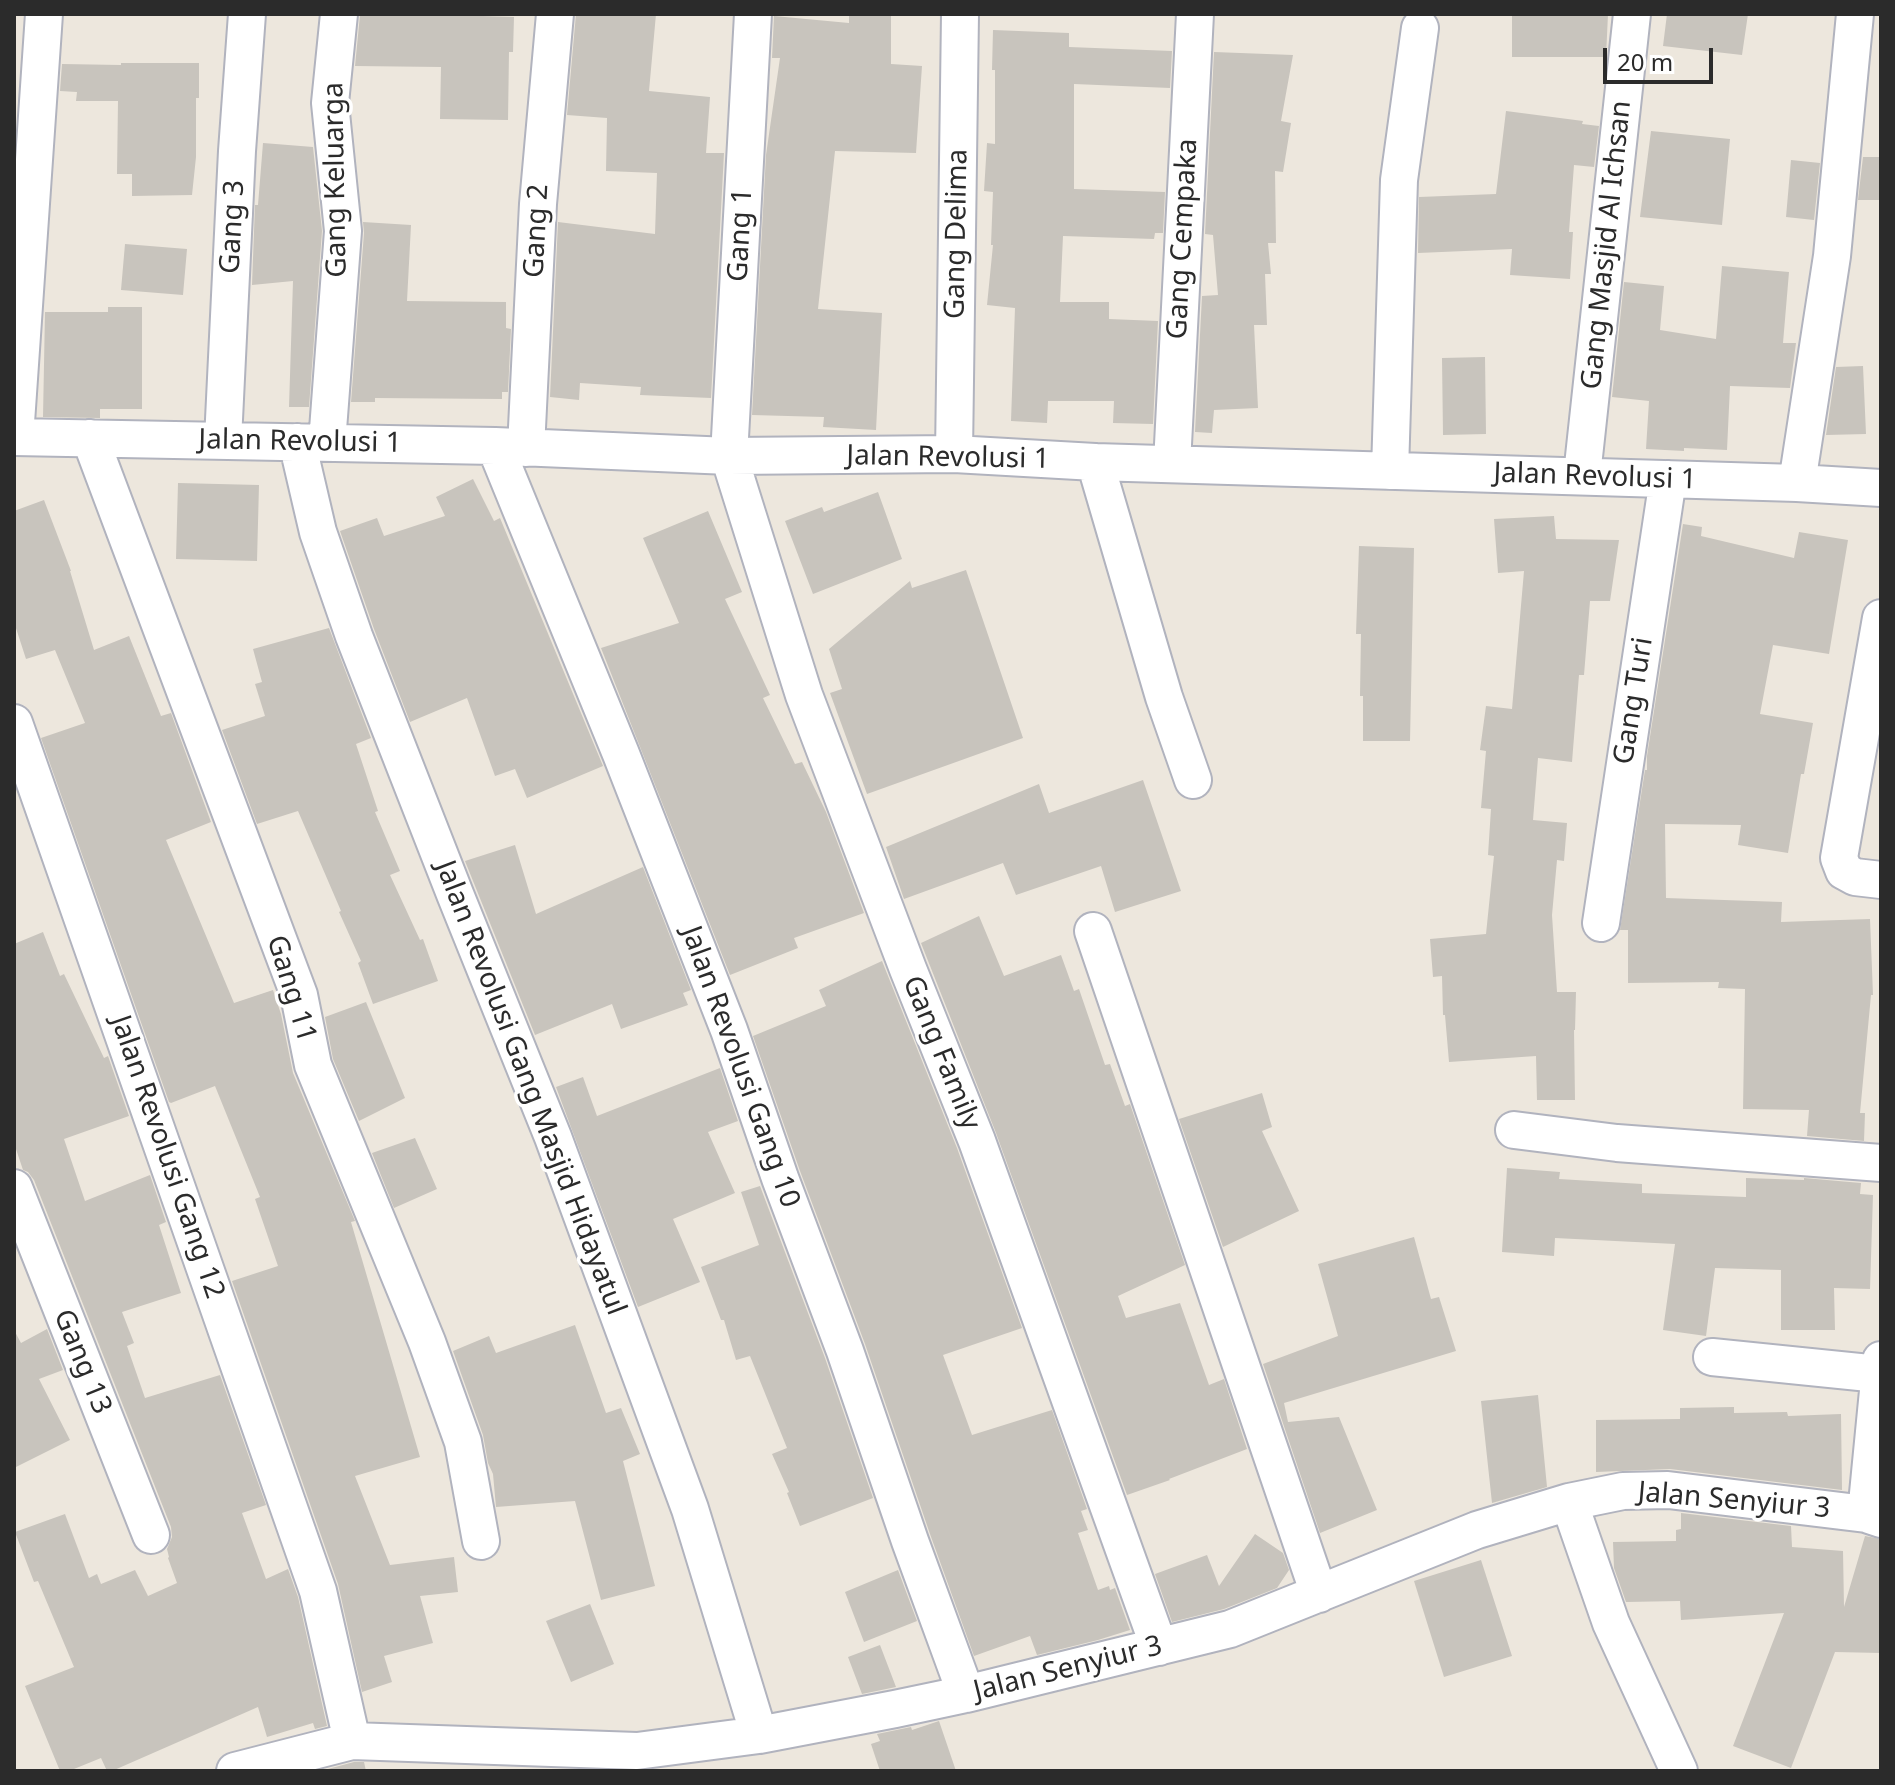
<!DOCTYPE html>
<html>
<head>
<meta charset="utf-8">
<style>
  body { margin:0 }
  #map { position:relative; width:1895px; height:1785px; overflow:hidden; background:#ede7dd; font-family:"Noto Sans",sans-serif }
  canvas { display:block }
  .frame { position:absolute; inset:0; border:16px solid #2b2b2b; pointer-events:none }
  .scale { position:absolute; left:1603px; top:48px; width:110px; height:36px; box-sizing:border-box; border:4px solid #2b2b2b; border-top:0; padding-left:10px; font-size:24px; line-height:28px; white-space:nowrap; color:#2b2b2b; -webkit-text-stroke:6px #fff; paint-order:stroke }
</style>
</head>
<body>
<div id="map">
<canvas width="1895" height="1785"></canvas>
<div class="frame"></div>
<div class="scale">20 m</div>
</div>
<script>
const ctx = document.querySelector('canvas').getContext('2d');
ctx.lineJoin = 'round';
function fill(path, color) { ctx.fillStyle = color; ctx.fill(path, 'evenodd'); }
const poly = rows => new Path2D(rows.map(r => 'M' + r).join(''));
function trace(path, color, width, dash) { ctx.strokeStyle = color; ctx.lineWidth = width; ctx.lineCap = dash ? 'butt' : 'round'; ctx.setLineDash(dash || []); ctx.stroke(path); }
function label(font, color, halo, rows, align = 'center') {
  ctx.font = font + ' "Noto Sans",sans-serif'; ctx.lineWidth = 7; ctx.setLineDash([]); ctx.textBaseline = 'middle'; ctx.strokeStyle = halo; ctx.fillStyle = color; for (const [text, x, y, turn = 0] of rows) {
    ctx.save(); ctx.translate(x, y); ctx.rotate((+turn || 0) * Math.PI / 180); ctx.textAlign = isNaN(turn) ? turn : align; if (halo) ctx.strokeText(text, 0, 0); ctx.fillText(text, 0, 0); ctx.restore();
  }
}
fill(poly([
  [386,14,483,14,483,16,514,17,513,52,509,52,508,120,440,119,441,67,355,66,360,15,386,16],
  [576,14,656,14,649,91,710,97,706,153,724,153,711,398,640,395,641,387,580,383,579,400,550,397,558,222,655,234,657,173,606,171,607,118,567,115],
  [849,14,891,14,891,64,922,66,916,153,835,151,818,309,882,313,876,430,823,427,824,417,752,415,766,155,780,58,772,58,774,16,849,23],
  [1512,14,1608,14,1606,57,1512,57],
  [1667,14,1748,14,1742,55,1663,46],
  [993,30,1069,33,1069,47,1172,51,1170,88,1074,84,1074,189,1165,192,1163,233,1155,233,1154,239,1063,236,1060,302,1109,302,1109,319,1158,321,1153,424,1113,423,1114,401,1048,401,1047,423,1011,421,1015,308,987,305,993,245,991,245,993,192,984,191,987,143,995,144,995,70,992,70],
  [1214,52,1293,55,1281,121,1291,123,1283,172,1275,171,1276,243,1268,243,1271,274,1265,274,1267,325,1254,325,1258,408,1214,410,1212,433,1195,432,1202,296,1218,295,1213,235,1205,234],
  [121,63,199,63,199,98,196,98,196,157,192,195,132,196,132,174,117,174,118,101,76,101,77,92,60,91,62,64,121,65],
  [1506,111,1583,121,1582,124,1599,126,1594,167,1574,165,1569,232,1573,232,1570,279,1510,275,1512,249,1418,253,1419,197,1496,194],
  [1651,131,1730,139,1722,225,1640,217],
  [263,143,313,147,322,231,309,407,289,407,293,281,252,285,255,205,258,205],
  [1863,157,1881,157,1881,200,1858,200],
  [1791,160,1820,163,1814,220,1786,217],
  [363,222,411,225,407,301,506,302,506,328,511,329,508,392,502,392,502,399,375,398,375,402,351,402,364,233],
  [125,244,187,249,183,295,121,290],
  [1722,266,1789,272,1783,343,1796,343,1790,388,1730,386,1727,450,1684,448,1684,451,1646,449,1649,401,1612,397,1624,282,1664,286,1660,330,1716,339],
  [108,307,142,307,142,409,100,409,100,418,43,417,45,312,108,312],
  [1485,357,1486,434,1443,435,1442,358],
  [1863,366,1866,434,1826,435,1836,367],
  [473,479,494,521,500,518,603,766,527,798,515,769,495,776,467,698,410,722,374,629,340,531,377,518,384,536,445,516,436,497],
  [178,483,259,485,257,561,176,559],
  [878,492,902,559,813,594,785,521,822,507,824,512],
  [44,500,71,571,70,571,94,650,129,636,161,716,171,713,211,822,166,840,234,1003,273,990,281,1014,293,1073,355,1221,351,1222,420,1457,355,1476,390,1565,454,1557,458,1592,420,1596,433,1643,384,1656,392,1682,362,1692,338,1584,232,1281,278,1266,255,1199,260,1197,215,1086,171,1103,169,1102,41,738,85,723,55,650,26,659,14,622,14,511],
  [708,511,742,592,725,599,770,695,763,698,795,764,802,762,826,812,864,913,794,938,798,948,730,975,601,648,679,623,643,538],
  [1554,516,1556,539,1619,540,1610,601,1590,601,1584,675,1579,675,1572,762,1538,758,1533,820,1567,823,1564,861,1557,860,1552,915,1557,992,1576,992,1575,1030,1574,1030,1575,1100,1537,1100,1536,1056,1449,1062,1445,1015,1443,1015,1442,976,1433,977,1430,939,1486,934,1494,856,1488,855,1491,809,1481,808,1486,751,1480,750,1486,706,1512,709,1524,571,1498,573,1494,519],
  [1683,524,1702,527,1701,536,1794,558,1799,532,1848,540,1829,654,1773,645,1760,714,1813,723,1804,774,1801,774,1788,853,1738,845,1741,825,1665,824,1666,898,1782,902,1781,922,1870,919,1873,995,1871,995,1860,1113,1865,1113,1864,1141,1807,1136,1809,1110,1743,1109,1745,989,1718,988,1719,982,1628,983,1628,930,1620,930,1645,770,1647,770,1647,756],
  [1359,546,1414,548,1410,741,1363,741,1363,696,1360,696,1361,634,1356,634],
  [966,570,1023,738,867,794,830,693,842,689,829,649,910,581,912,588],
  [329,628,371,738,356,744,378,811,375,812,400,871,390,875,420,940,423,939,438,981,373,1004,358,963,361,961,339,912,341,911,298,811,257,824,222,730,265,716,255,684,262,682,253,649],
  [1143,780,1181,891,1115,912,1101,866,1016,895,1003,863,904,899,886,847,1039,784,1049,813],
  [515,845,536,914,643,867,691,990,683,993,688,1005,621,1029,612,1004,535,1035,465,861],
  [979,916,1004,976,1061,955,1074,991,1079,989,1105,1065,1110,1064,1125,1106,1130,1104,1185,1265,1118,1296,1126,1318,1180,1303,1209,1385,1224,1379,1247,1449,1169,1479,1170,1480,1127,1495,996,1133,921,943],
  [43,932,60,976,64,974,104,1058,108,1056,129,1116,64,1139,85,1201,150,1175,166,1222,159,1225,181,1293,122,1312,134,1343,127,1346,145,1398,220,1375,266,1505,242,1513,266,1579,288,1569,298,1597,327,1726,315,1729,313,1723,267,1737,258,1707,112,1771,107,1771,101,1758,69,1771,60,1771,25,1686,74,1667,38,1581,34,1582,15,1532,65,1514,89,1578,97,1574,101,1584,135,1570,148,1596,177,1583,168,1558,169,1557,167,1549,172,1537,171,1527,34,1180,28,1172,23,1170,14,1143,14,944],
  [882,961,957,1148,1022,1328,943,1355,972,1435,1052,1410,1087,1509,1081,1511,1088,1530,1078,1533,1098,1590,1109,1586,1110,1590,1115,1588,1130,1630,1098,1640,1037,1655,1030,1636,974,1656,930,1534,865,1344,800,1171,753,1036,826,1006,819,990],
  [366,1002,405,1098,359,1121,333,1059,325,1017],
  [720,1068,738,1121,708,1132,735,1193,673,1219,700,1282,638,1307,556,1087,583,1077,597,1116],
  [1262,1093,1272,1127,1262,1131,1299,1211,1223,1247,1179,1119],
  [415,1138,437,1189,394,1208,372,1153],
  [1507,1168,1560,1172,1559,1179,1642,1184,1642,1193,1746,1197,1746,1178,1804,1180,1804,1178,1861,1183,1860,1194,1873,1195,1870,1289,1834,1288,1835,1330,1781,1330,1781,1270,1715,1268,1706,1336,1663,1330,1675,1244,1555,1238,1554,1256,1502,1252],
  [760,1186,825,1358,873,1498,800,1526,787,1493,789,1492,772,1454,787,1448,750,1356,736,1360,724,1320,721,1320,701,1267,759,1245,741,1192],
  [1414,1237,1431,1299,1439,1297,1456,1351,1284,1403,1288,1422,1339,1417,1377,1510,1320,1533,1263,1364,1338,1336,1318,1264],
  [575,1325,606,1413,621,1408,640,1454,623,1461,655,1586,601,1600,575,1501,496,1507,493,1474,488,1463,483,1435,453,1351,489,1336,496,1353],
  [47,1329,63,1370,39,1379,70,1440,14,1468,14,1330,21,1343],
  [1538,1395,1547,1487,1492,1503,1481,1401],
  [1734,1407,1734,1413,1787,1412,1788,1416,1841,1414,1842,1490,1670,1469,1596,1472,1596,1420,1680,1419,1680,1408],
  [1681,1513,1791,1526,1792,1547,1843,1551,1844,1607,1865,1536,1881,1539,1881,1653,1835,1652,1791,1768,1733,1746,1784,1613,1681,1620,1680,1601,1626,1602,1614,1568,1613,1542,1676,1541,1676,1530,1681,1529],
  [1255,1534,1283,1553,1289,1570,1277,1588,1224,1609,1172,1622,1155,1574,1207,1555,1219,1586],
  [1481,1560,1512,1656,1444,1677,1414,1581],
  [898,1570,917,1621,864,1642,845,1592],
  [590,1604,614,1664,571,1682,546,1621],
  [880,1645,896,1687,862,1694,848,1657],
  [939,1721,956,1771,880,1771,871,1744,880,1741,877,1734,911,1727,912,1730],
  [354,1762,364,1762,366,1771,328,1771,328,1769]
]), '#c8c4bd');
const minor = poly([
  [753,14,729,456,804,695,908,969,977,1141,1159,1647],
  [14,437,495,446,729,456,954,454,1095,462,1797,483,1881,488],
  [15,437,44,14],
  [90,438,299,995,313,1065,427,1342,463,1442,481,1541],
  [223,440,237,151,247,14],
  [297,442,318,532,354,636,455,894,553,1137,690,1509,759,1735],
  [327,443,343,231,330,103,339,14],
  [495,446,621,754,729,1030,780,1178,845,1351,910,1541,966,1694],
  [526,448,538,204,555,14],
  [954,454,960,14],
  [1095,462,1164,697,1193,780],
  [1172,464,1195,14],
  [1390,471,1399,180,1420,28],
  [1582,475,1632,14],
  [1797,483,1832,256,1855,14],
  [1881,618,1839,858,1844,871,1855,877,1881,880],
  [14,723,318,1591,352,1741],
  [1601,923,1668,479],
  [1093,931,1319,1594],
  [1514,1130,1617,1143,1881,1163],
  [14,1188,151,1535],
  [1712,1357,1879,1374],
  [1569,1502,1611,1623,1679,1771],
  [1866,1514,1881,1360],
  [235,1771,352,1741,637,1751,759,1735,895,1709,966,1694,1230,1629,1477,1530,1569,1502,1623,1491,1668,1490,1866,1514,1881,1519]
]);
trace(minor, '#b1b3be', 40);
trace(minor, '#fff', 36);
label('28px', '#2b2b2b', '#fff', [
  ["Gang Keluarga",336,180,-91],
  ["Gang 3",233,227,-87],
  ["Gang 2",537,231,-87],
  ["Gang Delima",957,234,-89],
  ["Gang 1",741,235,-87],
  ["Gang Cempaka",1183,239,-87],
  ["Gang Masjid Al Ichsan",1607,245,-84],
  ["Jalan Revolusi 1",300,442,1],
  ["Jalan Revolusi 1",948,458,1],
  ["Jalan Revolusi 1",1595,477,2],
  ["Gang Turi",1634,701,-81],
  ["Gang 11",291,989,73],
  ["Gang Family",941,1053,68],
  ["Jalan Revolusi Gang 10",740,1067,70],
  ["Jalan Revolusi Gang Masjid Hidayatul",530,1088,69],
  ["Jalan Revolusi Gang 12",167,1157,71],
  ["Gang 13",82,1362,68],
  ["Jalan Senyiur 3",1734,1501,5],
  ["Jalan Senyiur 3",1068,1669,-14]
]);
</script>
</body>
</html>
